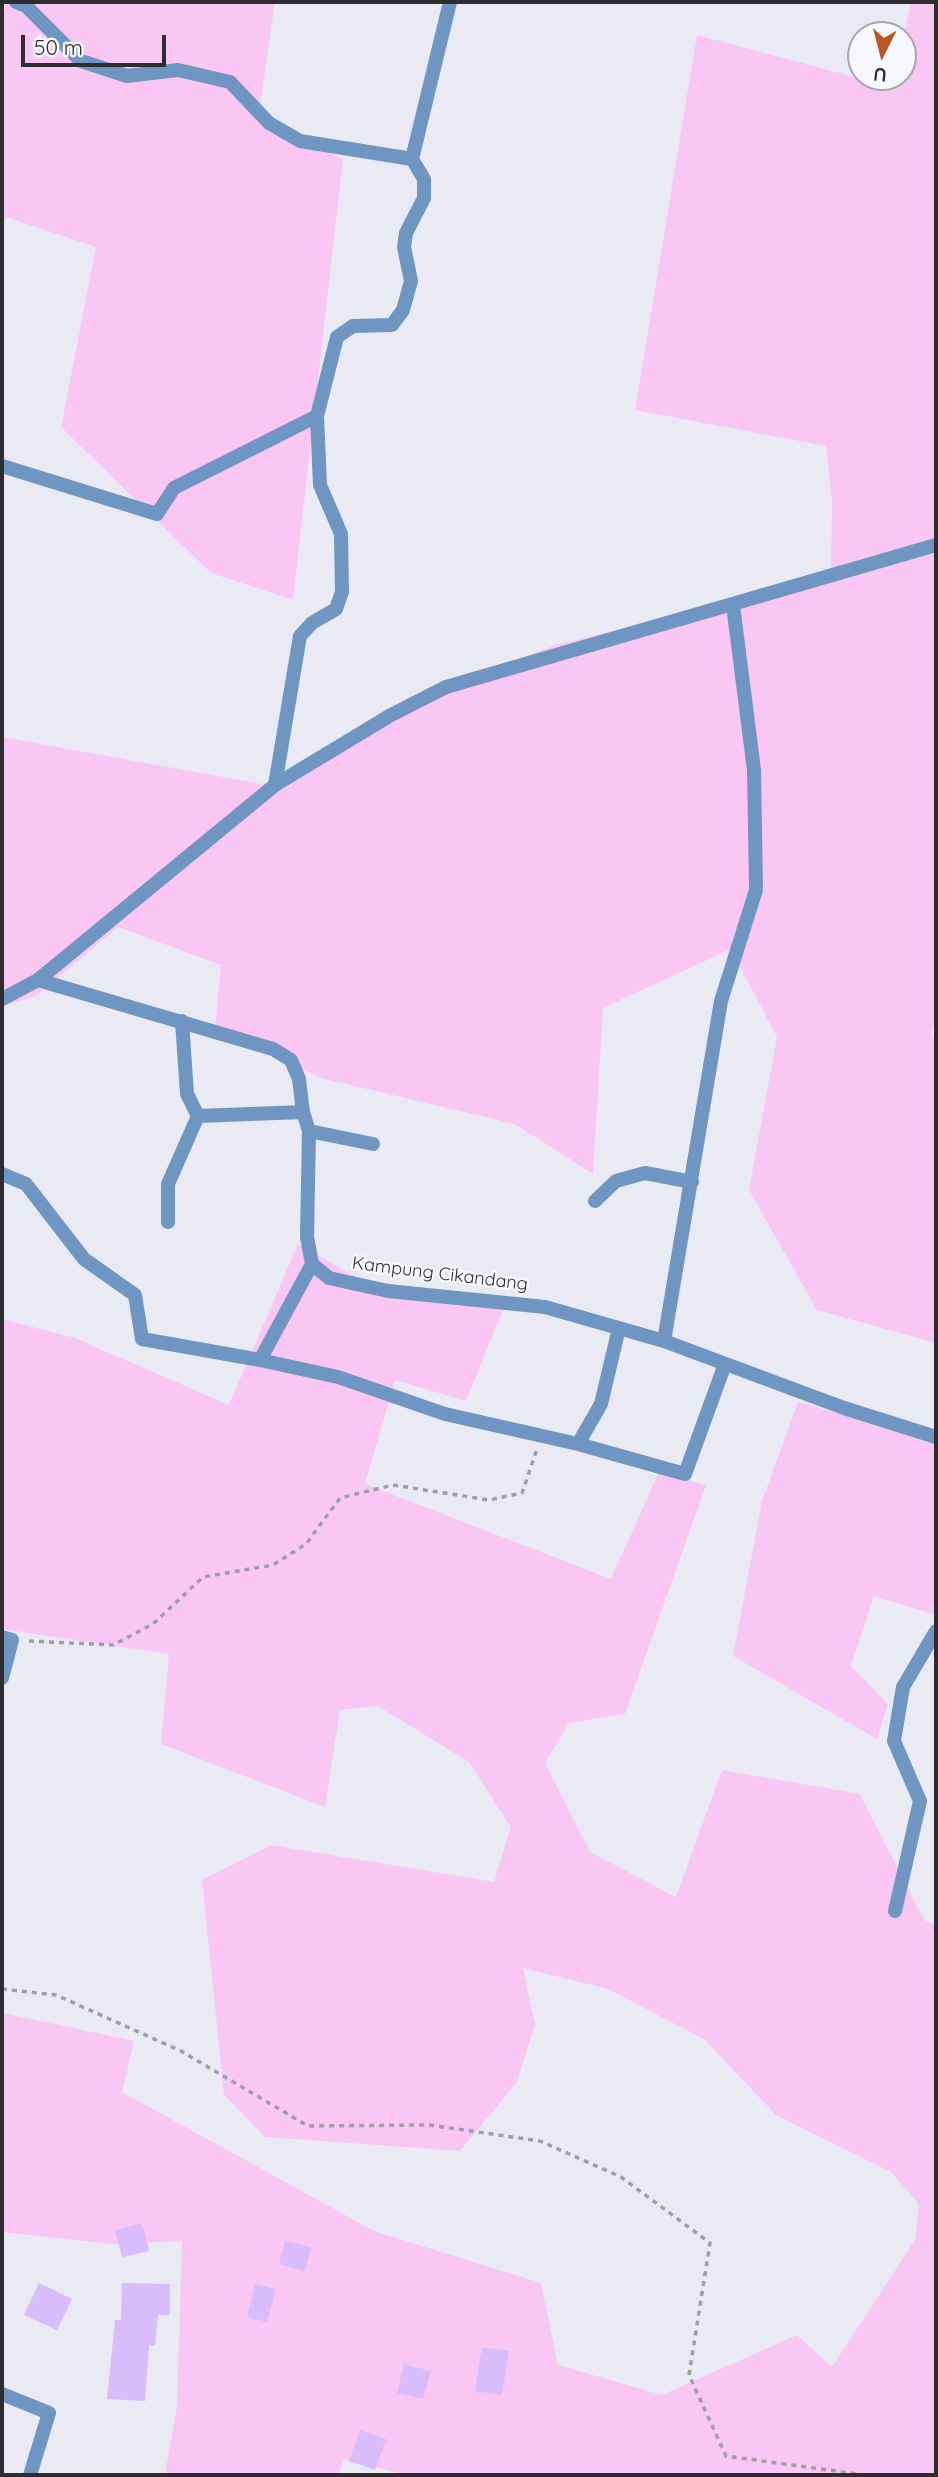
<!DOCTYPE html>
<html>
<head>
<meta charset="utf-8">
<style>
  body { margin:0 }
  #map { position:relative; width:938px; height:2477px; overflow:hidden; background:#e9eaf4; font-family:Quicksand,sans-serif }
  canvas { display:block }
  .frame { position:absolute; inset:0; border:4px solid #2d2d31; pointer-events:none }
  .north { position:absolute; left:847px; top:21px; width:70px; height:70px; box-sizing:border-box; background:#f7f8fe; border:2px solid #a6a7ac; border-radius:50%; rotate:186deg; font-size:19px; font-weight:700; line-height:28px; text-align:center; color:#2d2d31 }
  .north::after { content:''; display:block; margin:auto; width:24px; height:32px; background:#ba5620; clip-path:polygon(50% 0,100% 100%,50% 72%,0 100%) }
  .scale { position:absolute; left:21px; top:35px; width:145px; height:32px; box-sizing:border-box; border:4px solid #2d2d31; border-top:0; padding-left:9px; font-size:21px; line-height:24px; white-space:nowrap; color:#2d2d31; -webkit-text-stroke:5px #f7f8fe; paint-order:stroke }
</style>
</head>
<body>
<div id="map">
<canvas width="938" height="2477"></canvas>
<div class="frame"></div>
<div class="north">U</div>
<div class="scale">50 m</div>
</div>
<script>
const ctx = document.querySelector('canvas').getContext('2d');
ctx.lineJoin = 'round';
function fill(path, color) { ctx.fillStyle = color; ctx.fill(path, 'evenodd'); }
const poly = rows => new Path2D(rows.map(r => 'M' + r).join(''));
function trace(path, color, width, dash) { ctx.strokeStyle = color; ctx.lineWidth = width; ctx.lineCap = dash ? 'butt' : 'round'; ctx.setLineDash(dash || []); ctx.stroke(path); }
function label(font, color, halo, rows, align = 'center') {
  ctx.font = font + ' Quicksand,sans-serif'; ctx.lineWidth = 5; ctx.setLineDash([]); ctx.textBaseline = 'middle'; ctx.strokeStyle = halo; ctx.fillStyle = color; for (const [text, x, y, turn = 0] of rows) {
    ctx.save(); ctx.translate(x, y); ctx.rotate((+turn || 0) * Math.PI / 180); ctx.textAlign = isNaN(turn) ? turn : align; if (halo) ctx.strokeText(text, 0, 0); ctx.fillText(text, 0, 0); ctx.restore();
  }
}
fill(poly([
  [2,2,275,2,258,121,343,159,293,600,211,573,61,427,96,247,6,217,2,231],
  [911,2,936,2,936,1014,931,1036,936,1038,936,1343,817,1310,749,1190,777,1037,731,949,603,1008,593,1174,515,1124,321,1078,215,1029,221,965,118,927,36,996,2,1006,2,737,284,788,455,683,556,645,831,577,832,501,826,446,635,410,697,35,862,79,871,77,903,77,903,39],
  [298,1244,394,1299,505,1305,466,1401,395,1380,365,1484,611,1579,659,1472,706,1485,625,1714,569,1723,545,1763,590,1852,676,1897,722,1770,860,1794,924,1920,936,1925,936,2475,405,2475,344,2459,339,2475,165,2475,177,2405,182,2241,111,2244,2,2232,2,2013,134,2041,122,2092,374,2231,541,2283,558,2365,662,2395,797,2335,832,2367,915,2240,919,2204,891,2172,776,2115,704,2039,608,1989,523,1968,535,2024,517,2082,460,2151,265,2137,224,2095,202,1880,271,1845,494,1882,511,1827,469,1762,378,1706,340,1710,325,1807,161,1744,169,1654,2,1629,2,1319,75,1338,229,1405],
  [798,1402,936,1441,936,1615,874,1596,851,1666,888,1704,877,1739,733,1656,762,1501]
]), '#fac7f5');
fill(poly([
  [142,2223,149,2251,122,2257,115,2230],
  [285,2241,311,2247,305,2271,279,2264],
  [39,2283,72,2299,57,2330,24,2315],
  [122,2283,170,2284,170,2315,158,2315,155,2346,149,2346,145,2401,107,2399,115,2320,121,2320],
  [255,2284,276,2289,267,2322,247,2317],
  [482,2347,509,2351,502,2395,475,2391],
  [404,2364,431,2371,423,2399,397,2393],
  [360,2430,386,2439,375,2470,349,2461]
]), '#d8bcfc');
trace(poly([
  [29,1641,113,1645,153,1624,203,1577,273,1565,306,1544,340,1498,393,1485,489,1500,522,1493,537,1449],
  [2,1989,56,1995,181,2051,308,2126,429,2125,540,2141,621,2177,710,2243,689,2375,726,2456,865,2475]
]), '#9d9ea6', 3.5, [5, 5]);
trace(poly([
  [16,2,26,6,81,61,127,76,178,70,230,82,269,123,300,141,412,159],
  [2,466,157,514,174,488,317,416],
  [275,785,300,636,312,623,336,609,342,592,341,534,320,485,317,416,337,337,353,326,392,325,403,310,411,281,404,247,406,233,424,198,424,179,412,159,450,2],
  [38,980,273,1049,291,1060,299,1079,303,1112,309,1131,307,1237,312,1264,329,1278,388,1291,545,1307,664,1341,844,1408,936,1437],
  [198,1116,303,1112],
  [309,1131,373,1144],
  [2,1174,26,1184,84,1259,135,1295,142,1339,260,1360,312,1264],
  [595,1201,616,1181,645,1173,692,1182],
  [168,1222,168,1184,198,1116,187,1094,182,1021],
  [664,1341,721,1001,756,890,754,770,733,605],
  [260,1360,338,1377,445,1414,578,1444,685,1474,725,1364],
  [578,1444,601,1404,619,1328],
  [2,1637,12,1640,2,1678],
  [895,1911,920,1801,894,1741,903,1687,936,1631],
  [2,2394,49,2413,30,2475]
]), '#6f95c2', 14);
trace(poly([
  [2,999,38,980,275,785,391,715,446,687,936,545]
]), '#6f95c2', 14);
label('18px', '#2d2d31', '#f7f8fe', [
  ["Kampung Cikandang",440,1274,7]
]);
</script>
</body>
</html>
